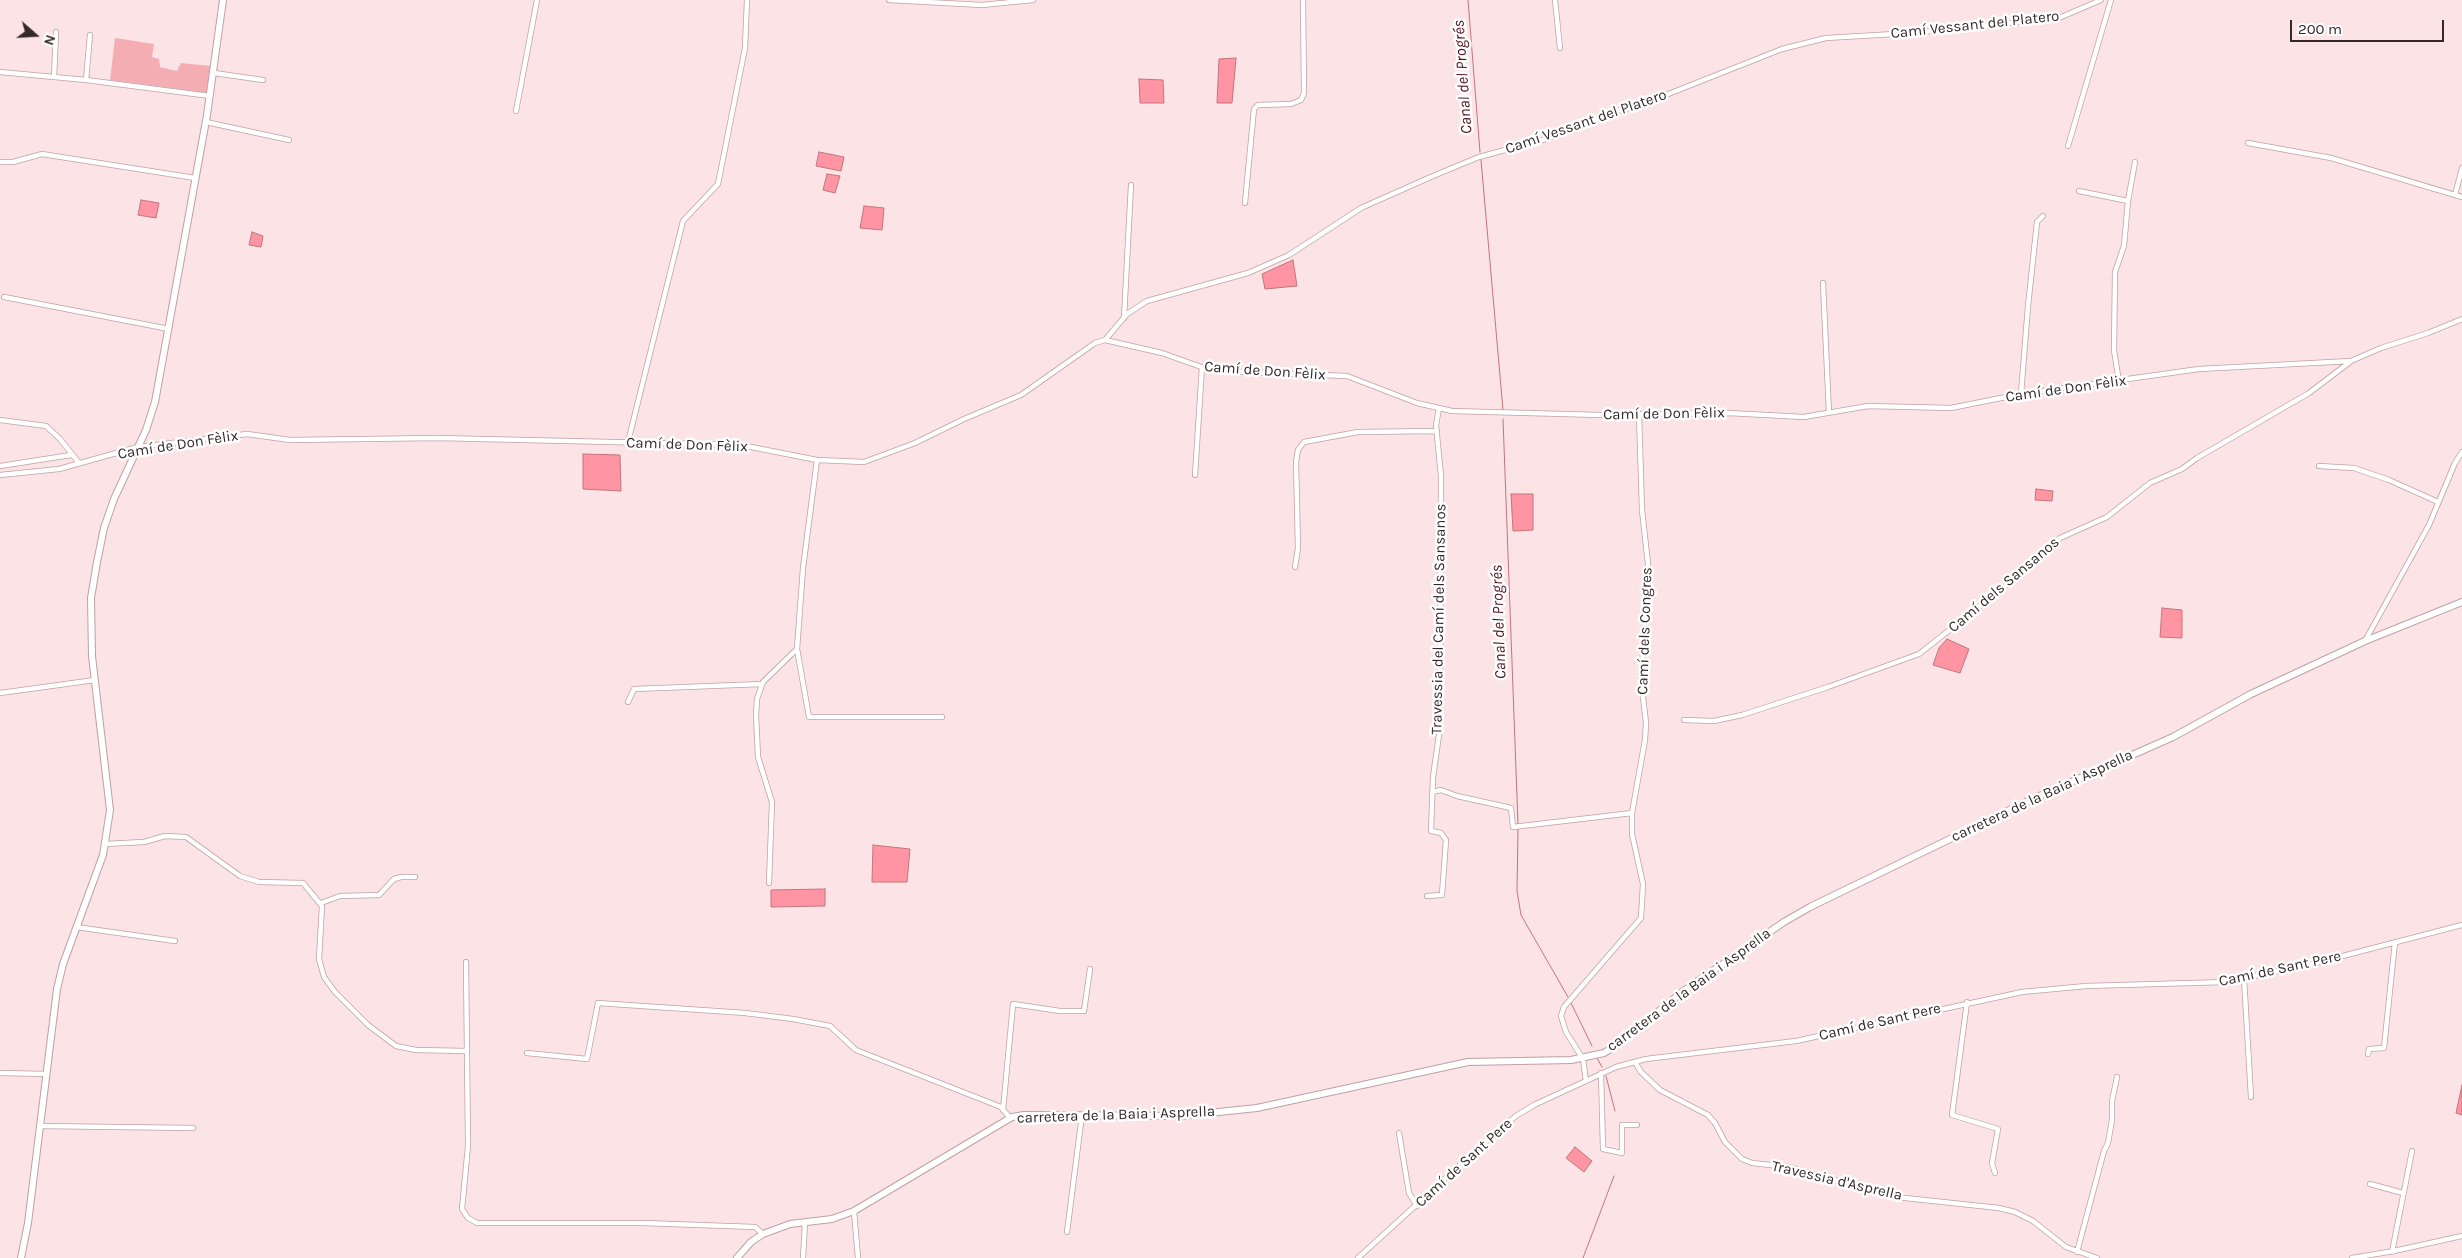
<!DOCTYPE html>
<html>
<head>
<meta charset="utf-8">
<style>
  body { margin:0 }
  #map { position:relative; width:2462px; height:1258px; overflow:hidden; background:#fce3e5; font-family:Karla,sans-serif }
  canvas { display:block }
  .north { position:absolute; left:10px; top:10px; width:50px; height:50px; -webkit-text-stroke:4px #fff; paint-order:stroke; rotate:109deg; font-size:14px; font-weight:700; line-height:20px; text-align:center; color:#342829 }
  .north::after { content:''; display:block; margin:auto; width:18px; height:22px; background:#342829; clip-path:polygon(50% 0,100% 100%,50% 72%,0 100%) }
  .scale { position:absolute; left:2290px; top:20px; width:154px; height:22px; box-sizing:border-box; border:2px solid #342829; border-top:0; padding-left:6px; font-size:15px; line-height:18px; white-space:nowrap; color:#342829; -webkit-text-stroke:4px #fff; paint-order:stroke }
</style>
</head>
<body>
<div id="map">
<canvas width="2462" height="1258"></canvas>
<div class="north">N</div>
<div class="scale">200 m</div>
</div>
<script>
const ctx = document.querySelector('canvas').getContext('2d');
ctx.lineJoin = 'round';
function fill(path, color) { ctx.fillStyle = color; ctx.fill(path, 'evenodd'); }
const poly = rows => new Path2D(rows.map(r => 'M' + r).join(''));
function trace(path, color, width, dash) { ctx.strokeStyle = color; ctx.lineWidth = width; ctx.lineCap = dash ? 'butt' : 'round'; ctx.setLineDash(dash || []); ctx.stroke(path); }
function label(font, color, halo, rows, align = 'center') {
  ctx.font = font + ' Karla,sans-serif'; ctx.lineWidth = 5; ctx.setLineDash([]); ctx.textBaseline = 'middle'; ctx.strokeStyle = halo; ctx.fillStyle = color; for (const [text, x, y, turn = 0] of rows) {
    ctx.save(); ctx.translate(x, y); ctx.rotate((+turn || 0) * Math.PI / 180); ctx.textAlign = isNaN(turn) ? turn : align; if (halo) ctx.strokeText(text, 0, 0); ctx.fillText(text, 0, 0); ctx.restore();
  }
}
fill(poly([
  [115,38,154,44,152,57,159,59,160,67,177,71,181,63,211,66,208,93,110,80]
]), '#f5adb4');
const water = poly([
  [1236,58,1232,103,1217,103,1219,59,1236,58],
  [1139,79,1163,80,1164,103,1140,103,1139,79],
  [819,152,844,157,841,171,816,166,819,152],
  [827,174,840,176,835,193,823,190,827,174],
  [141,200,159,203,156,218,138,215,141,200],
  [864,206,884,208,882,230,860,228,864,206],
  [252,232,263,236,261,247,249,245,252,232],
  [1293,260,1297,286,1265,289,1262,274,1293,260],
  [583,454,620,455,621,491,583,489,583,454],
  [2036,489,2053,491,2052,501,2035,500,2036,489],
  [1511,494,1533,494,1533,530,1513,531,1511,494],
  [2162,608,2182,610,2182,638,2160,637,2162,608],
  [1947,639,1969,649,1960,673,1933,665,1939,648,1947,639],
  [873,845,910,849,907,882,872,882,873,845],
  [825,889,825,906,771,907,771,890,825,889],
  [2462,1085,2462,1115,2456,1113,2462,1085],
  [1575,1147,1592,1161,1584,1172,1566,1158,1575,1147]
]);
fill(water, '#ff95a3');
trace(water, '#c2747e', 1);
trace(poly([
  [1468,0,1480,152],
  [1481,160,1503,410],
  [1503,419,1518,824],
  [1518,829,1517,891,1521,915,1568,997],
  [1571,1003,1592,1046],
  [1597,1058,1602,1067],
  [1606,1076,1615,1111],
  [1583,1258,1614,1176]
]), '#c2747e', 1);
const street = poly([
  [889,0,982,5,1033,0],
  [1555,0,1560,48],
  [0,72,86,80,210,96],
  [214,73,263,80],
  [54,77,56,32],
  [86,80,90,35],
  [516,111,537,0],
  [206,122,289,140],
  [2248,143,2331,158,2462,197],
  [2068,146,2111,0],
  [0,162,13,162,42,154,195,178],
  [2079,191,2128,201],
  [2455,195,2462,168],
  [1245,203,1254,109,1258,105,1291,104,1301,100,1304,93,1303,0],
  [1823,283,1829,413],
  [4,297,169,329],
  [1124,318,1131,185],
  [1105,340,1127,314,1147,301,1248,273,1289,255,1361,208,1433,176,1479,157,1546,139,1617,111,1638,106,1782,49,1826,38,1912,33,2059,18,2101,0],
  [2119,382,2114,350,2115,272,2124,246,2128,201,2135,162],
  [2021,394,2028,306,2037,222,2043,216],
  [0,420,46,426,60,439,79,463],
  [628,442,683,221,718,184,745,48,747,0],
  [0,466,71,455],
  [2319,466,2354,468,2389,480,2438,502],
  [0,475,59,469,138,447,247,434,290,440,438,438,741,445,817,460,864,462,915,443,964,419,1021,395,1095,343,1105,340,1162,353,1204,368,1242,372,1347,376,1417,403,1452,411,1601,415,1728,413,1804,417,1868,406,1951,408,2021,394,2199,369,2351,361,2381,348,2428,333,2462,319],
  [1195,475,1202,367],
  [1295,567,1298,548,1296,462,1298,450,1304,442,1358,432,1437,431],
  [2365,641,2429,525,2455,463,2462,452],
  [797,649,809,717,942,717],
  [0,693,95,680],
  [628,702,634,689,762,684],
  [1684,720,1714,721,1742,715,1828,687,1919,654,2008,584,2060,538,2107,517,2150,483,2182,469,2197,458,2309,393,2350,362],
  [1432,792,1441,790,1457,796,1511,808,1513,827,1632,813],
  [105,844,144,842,165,836,186,837,240,876,259,882,303,883,322,906,319,959,324,977,335,992,368,1025,396,1046,416,1050,467,1051],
  [769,883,772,802,758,757,756,715,757,699,763,682,797,649,803,568,817,460],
  [1427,896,1442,895,1446,840,1441,833,1431,831,1433,777,1440,728,1441,476,1436,425,1439,408],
  [321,903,340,896,379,895,394,879,401,877,415,877],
  [76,927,175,941],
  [466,962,468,1146,462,1209,468,1218,477,1223,643,1223,755,1227,763,1234],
  [2244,978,2251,1097],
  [1967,1002,1952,1115,1998,1129,1992,1163,1995,1173],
  [527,1053,587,1059,598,1003,745,1013,793,1019,830,1026,856,1050,1001,1107,1010,1118],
  [2368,1054,2369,1049,2384,1048,2395,942],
  [1635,1062,1641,1072,1660,1090,1708,1115,1715,1123,1725,1142,1742,1159,1752,1163,1788,1167,1896,1197,1999,1208,2015,1212,2033,1221,2066,1247,2097,1258],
  [0,1073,46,1074],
  [1601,1073,1603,1149,1622,1153,1622,1125,1637,1125],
  [1586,1081,1583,1059,1566,1032,1561,1016,1564,1007,1641,918,1643,884,1632,834,1632,813,1645,740,1646,723,1641,679,1649,573,1642,510,1639,414],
  [1003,1110,1013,1004,1060,1011,1084,1011,1090,969],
  [39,1126,193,1128],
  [1399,1133,1409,1193,1417,1206],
  [2370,1184,2403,1193],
  [854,1211,858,1258],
  [1067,1232,1082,1115],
  [2077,1252,2104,1151,2108,1143,2112,1120,2112,1101,2117,1077],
  [2392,1252,2412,1151],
  [803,1258,805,1223],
  [1358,1258,1495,1133,1516,1116,1534,1105,1616,1067,1646,1059,1796,1041,2022,992,2086,986,2226,982,2312,964,2462,925],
  [2352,1258,2394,1251,2462,1236]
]);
const secondary = poly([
  [21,1258,28,1223,57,989,63,964,103,855,110,810,92,656,91,598,97,562,104,528,114,499,146,430,155,402,207,115,223,0],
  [737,1258,751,1242,763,1234,790,1224,832,1219,854,1211,1012,1117,1024,1115,1180,1116,1257,1108,1468,1062,1571,1060,1604,1053,1620,1043,1682,992,1784,922,1810,907,2026,802,2173,737,2251,694,2365,641,2462,602]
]);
trace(street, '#bfa1a4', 6);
trace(secondary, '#bfa1a4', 8);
trace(street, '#fff', 4.5);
trace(secondary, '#fff', 6);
label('15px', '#342829', '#fff', [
  ["Camí Vessant del Platero",1975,25,-6],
  ["Camí Vessant del Platero",1586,122,-19],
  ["Camí de Don Fèlix",1265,371,4],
  ["Camí de Don Fèlix",2066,389,-8],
  ["Camí de Don Fèlix",1664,414,-1],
  ["Camí de Don Fèlix",178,445,-9],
  ["Camí de Don Fèlix",687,445,2],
  ["Camí dels Sansanos",2004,585,-40],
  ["Travessia del Camí dels Sansanos",1439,619,-89],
  ["Camí dels Congres",1645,631,-88],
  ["carretera de la Baia i Asprella",2042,796,-25],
  ["Camí de Sant Pere",2280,969,-12],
  ["carretera de la Baia i Asprella",1689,990,-36],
  ["Camí de Sant Pere",1880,1022,-13],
  ["carretera de la Baia i Asprella",1116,1115,-2],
  ["Camí de Sant Pere",1464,1163,-42],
  ["Travessia d'Asprella",1837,1181,13]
]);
label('italic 16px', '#521220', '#fff', [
  ["Canal del Progrés",1463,77,-94],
  ["Canal del Progrés",1499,622,-92]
]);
</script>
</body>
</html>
